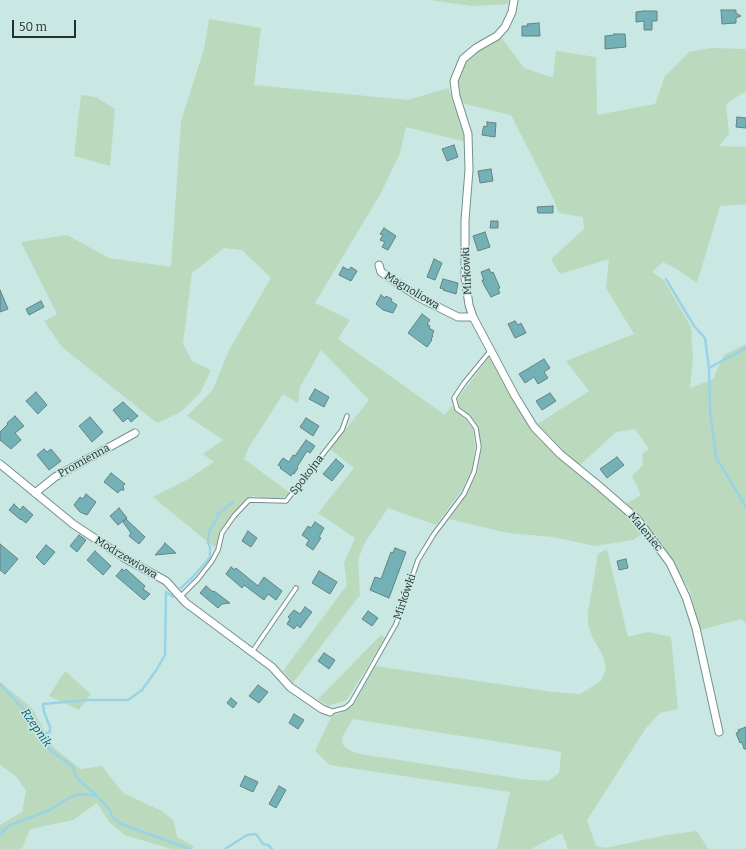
<!DOCTYPE html>
<html>
<head>
<meta charset="utf-8">
<style>
  body { margin:0 }
  #map { position:relative; width:746px; height:849px; overflow:hidden; background:#cae8e3; font-family:Bitter,serif }
  canvas { display:block }
  .scale { position:absolute; left:12px; top:20px; width:64px; height:18px; box-sizing:border-box; border:2px solid #24302e; border-top:0; padding-left:5px; font-size:12px; line-height:14px; white-space:nowrap; color:#24302e; -webkit-text-stroke:3px #cae8e3; paint-order:stroke }
</style>
</head>
<body>
<div id="map">
<canvas width="746" height="849"></canvas>
<div class="scale">50 m</div>
</div>
<script>
const ctx = document.querySelector('canvas').getContext('2d');
ctx.lineJoin = 'round';
function fill(path, color) { ctx.fillStyle = color; ctx.fill(path, 'evenodd'); }
const poly = rows => new Path2D(rows.map(r => 'M' + r).join(''));
function trace(path, color, width, dash) { ctx.strokeStyle = color; ctx.lineWidth = width; ctx.lineCap = dash ? 'butt' : 'round'; ctx.setLineDash(dash || []); ctx.stroke(path); }
function label(font, color, halo, rows, align = 'center') {
  ctx.font = font + ' Bitter,serif'; ctx.lineWidth = 3; ctx.setLineDash([]); ctx.textBaseline = 'middle'; ctx.strokeStyle = halo; ctx.fillStyle = color; for (const [text, x, y, turn = 0] of rows) {
    ctx.save(); ctx.translate(x, y); ctx.rotate((+turn || 0) * Math.PI / 180); ctx.textAlign = isNaN(turn) ? turn : align; if (halo) ctx.strokeText(text, 0, 0); ctx.fillText(text, 0, 0); ctx.restore();
  }
}
fill(poly([
  [430,0,509,0,508,4,472,6],
  [209,19,261,28,254,85,408,100,448,88,461,122,466,142,406,127,400,153,381,193,315,303,350,320,338,339,445,415,452,406,465,419,473,429,475,447,472,471,461,491,436,525,388,508,364,544,358,560,360,595,293,683,283,671,347,585,344,563,355,538,318,513,354,468,330,449,369,400,321,350,300,387,298,403,283,394,249,447,244,459,290,493,278,501,254,496,248,498,234,513,220,533,215,548,153,497,185,481,214,462,203,454,223,440,187,416,205,398,213,389,229,350,271,278,242,250,224,248,192,273,183,343,192,361,211,370,200,393,181,412,157,423,62,347,44,321,57,314,21,242,67,235,109,258,171,267,181,121,204,49],
  [501,37,524,68,553,78,556,51,596,57,597,115,655,104,665,76,689,52,711,48,746,49,746,91,726,104,729,134,719,146,746,147,746,204,720,206,697,283,677,269,663,262,652,272,664,280,691,327,693,360,690,388,713,379,724,355,746,344,746,624,742,619,700,630,690,591,666,553,626,504,641,495,632,476,643,465,642,454,649,449,635,429,616,432,579,466,536,425,589,391,566,361,634,334,606,288,609,259,560,274,551,259,584,229,583,217,559,213,554,200,511,115,461,103,458,81,464,63,477,51],
  [81,95,96,97,115,109,110,166,74,156],
  [490,356,529,424,631,517,643,533,633,540,595,546,553,537,508,533,449,519,460,505,477,474,482,446,477,426,459,407,458,398],
  [607,549,628,637,648,632,671,637,678,709,660,713,646,728,587,820,596,846,605,848,667,835,697,831,708,849,568,849,562,833,531,849,497,849,510,792,330,765,315,751,332,715,340,714,354,704,375,666,553,692,580,694,601,681,606,669,603,656,592,636,588,624,588,612,598,554],
  [353,719,551,750,561,752,559,773,548,781,521,779,360,754,349,750,343,745,342,737],
  [381,635,385,638,347,700,328,706,318,699],
  [65,671,91,694,79,710,49,696],
  [0,682,32,708,54,748,81,769,102,766,123,793,162,811,174,821,177,837,194,846,193,849,171,849,125,835,109,822,97,803,73,820,30,829,22,849,0,849,0,825,22,812,26,791,16,776,0,765]
]), '#bad9bd');
trace(poly([
  [666,279,694,326,705,338,709,368,710,410,716,457,746,507],
  [709,368,746,348],
  [181,588,192,578,210,557,210,547,208,543,209,532,217,519,218,514,233,502],
  [0,684,27,713,50,750,73,767,76,777,97,796,81,794,70,797,50,810,10,825,0,834],
  [42,735,50,732,50,727,44,712,43,704,88,700,128,700,142,690,157,669,165,655,166,592,173,597],
  [97,796,109,809,112,816,121,824,190,849],
  [225,849,247,835,256,834,263,844,268,845,272,849]
]), '#9ad3e6', 2.5);
const building = poly([
  [721,10,736,10,736,13,741,16,736,18,736,23,722,24,721,10],
  [644,11,657,11,657,21,652,21,652,30,644,30,644,21,636,22,636,12,644,11],
  [539,23,540,36,522,36,522,26,528,26,527,24,539,23],
  [614,34,625,34,626,47,605,49,605,36,614,35,614,34],
  [737,117,746,118,746,128,736,127,737,117],
  [487,122,496,123,495,137,482,135,483,129,484,126,487,127,487,122],
  [454,145,458,157,447,161,442,149,454,145],
  [491,169,493,181,480,183,478,171,491,169],
  [553,206,553,213,538,213,537,207,553,206],
  [491,221,498,221,498,228,490,228,491,221],
  [384,228,396,236,388,250,382,247,385,242,380,240,383,235,380,234,384,228],
  [485,232,490,247,478,251,473,236,485,232],
  [434,259,442,263,435,280,427,277,434,259],
  [343,267,349,270,351,267,357,271,351,281,339,275,343,267],
  [489,269,491,273,493,272,500,288,498,289,500,293,491,297,484,285,482,280,484,280,481,272,489,269],
  [443,279,458,283,456,294,443,290,444,289,440,288,443,279],
  [0,290,8,309,0,312,0,290],
  [381,295,385,298,386,296,392,299,391,301,397,305,393,313,383,310,376,304,381,295],
  [41,301,44,307,29,315,26,309,41,301],
  [422,314,430,320,427,324,430,326,429,328,434,331,432,335,433,336,431,339,432,340,427,347,408,333,422,314],
  [515,321,518,325,521,323,526,333,515,338,508,324,515,321],
  [544,359,550,368,544,372,548,378,538,384,534,377,525,383,519,374,544,359],
  [315,389,329,397,324,407,309,399,315,389],
  [36,392,47,405,38,414,26,401,36,392],
  [550,393,556,401,542,410,536,401,550,393],
  [123,402,138,416,131,422,128,418,123,422,113,410,123,402],
  [15,416,24,426,15,433,21,440,11,449,0,440,0,432,8,424,7,423,15,416],
  [90,417,103,432,92,442,79,426,90,417],
  [306,418,319,426,313,436,300,427,306,418],
  [306,440,315,446,310,453,307,451,297,467,298,468,294,474,293,473,291,476,280,468,281,467,278,465,283,458,289,462,293,455,295,456,306,440],
  [44,449,47,452,51,449,61,461,49,470,37,455,44,449],
  [617,457,624,465,607,478,600,469,617,457],
  [336,459,344,466,332,481,323,474,336,459],
  [111,473,125,484,123,486,124,490,120,490,118,493,104,482,111,473],
  [86,494,96,502,87,515,80,512,74,505,80,497,83,499,86,494],
  [14,504,20,510,23,506,33,515,26,523,21,519,21,520,9,510,14,504],
  [119,508,127,518,118,525,110,516,119,508],
  [126,519,145,537,139,544,129,536,131,533,123,522,126,519],
  [315,522,324,528,319,537,321,538,313,550,306,545,309,540,302,535,308,526,311,528,315,522],
  [248,531,257,538,251,547,242,541,248,531],
  [79,535,86,540,77,552,70,546,79,535],
  [165,543,176,553,155,555,163,546,165,543],
  [0,544,18,559,5,574,0,570,0,544],
  [46,545,55,552,44,565,36,557,46,545],
  [395,548,406,552,389,598,370,590,375,577,381,579,391,552,393,553,395,548],
  [95,551,111,566,103,575,87,560,95,551],
  [626,559,628,568,619,570,617,561,626,559],
  [231,567,235,570,236,568,258,586,264,577,282,591,276,600,268,594,264,600,244,585,242,588,226,574,231,567],
  [122,569,124,571,126,569,145,586,143,589,150,594,144,600,116,576,122,569],
  [319,571,337,582,330,594,312,583,319,571],
  [206,586,213,592,214,591,230,603,222,604,218,608,200,593,206,586],
  [305,607,312,612,300,628,297,625,294,629,287,624,290,619,288,617,294,610,300,614,305,607],
  [368,611,378,618,372,626,362,619,368,611],
  [324,653,335,660,329,669,318,661,324,653],
  [258,685,268,692,259,703,249,696,258,685],
  [231,698,237,703,233,708,227,703,231,698],
  [294,714,304,720,298,729,289,723,294,714],
  [746,727,746,749,744,749,742,742,740,743,736,733,739,732,738,730,746,727],
  [245,776,258,782,253,792,240,786,245,776],
  [279,786,286,790,276,808,269,804,279,786]
]);
fill(building, '#73b1b6');
trace(building, '#658284', 1);
const lane = poly([
  [181,596,198,579,212,561,218,550,222,533,234,516,249,500,286,501,342,430,347,416],
  [252,652,296,588],
  [330,712,345,708,351,703,396,624,418,560,434,534,464,494,474,472,479,447,476,428,468,417,457,409,454,398,464,383,491,350]
]);
const street = poly([
  [514,0,512,12,505,27,497,36,476,48,463,59,454,81,456,96,468,134,469,170,465,220,465,277,469,305,473,317,515,396,534,427,560,454,598,485,637,519,670,563,686,597,696,628,719,732],
  [379,265,381,272,420,298,458,317,473,317],
  [0,464,73,524,126,559,166,581,186,603,272,667,290,687,322,709,330,712],
  [35,493,55,477,135,433]
]);
trace(lane, '#75918d', 5.5);
trace(street, '#75918d', 9);
trace(lane, '#fff', 3.5);
trace(street, '#fff', 7);
label('11px', '#24302e', '#cae8e3', [
  ["Mirkówki",467,271,-93],
  ["Magnoliowa",412,291,31],
  ["Promienna",84,461,-29],
  ["Spokojna",307,475,-52],
  ["Maleniec",645,532,50],
  ["Modrzewiowa",126,558,31],
  ["Mirkówki",405,597,-71]
]);
label('italic 12px', '#07586b', '#cae8e3', [
  ["Rzepnik",36,728,55]
]);
</script>
</body>
</html>
